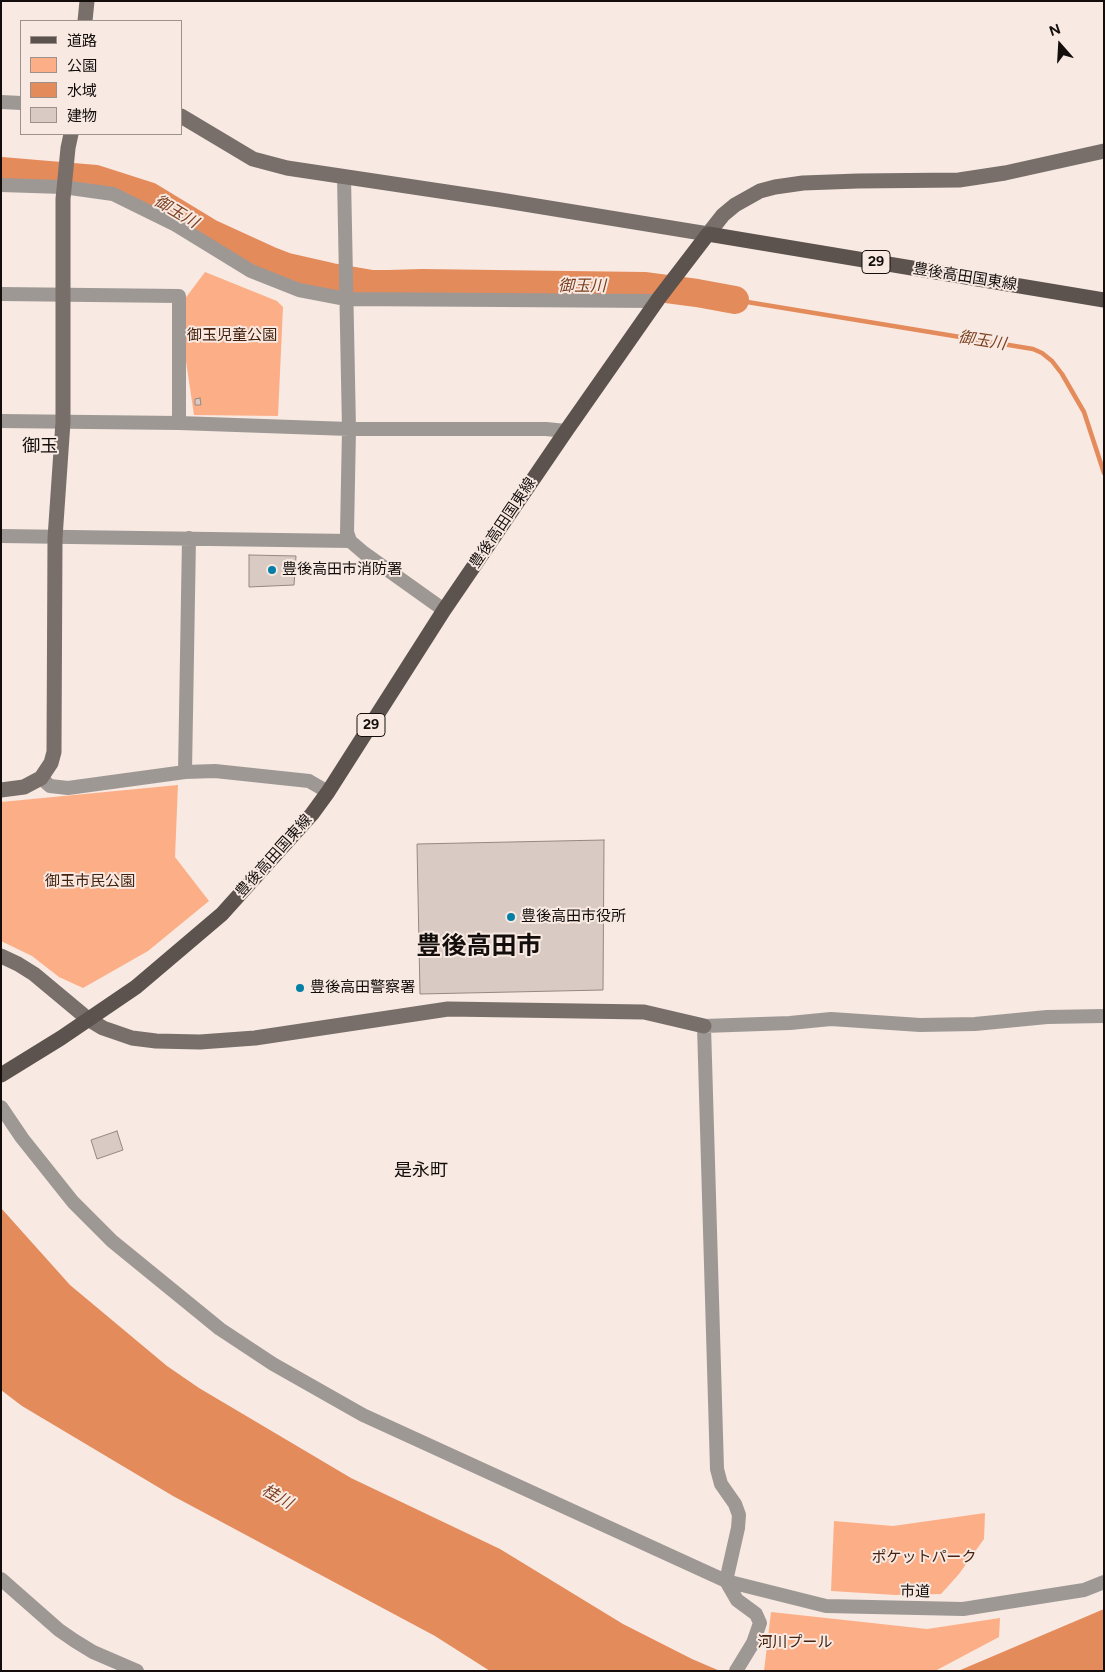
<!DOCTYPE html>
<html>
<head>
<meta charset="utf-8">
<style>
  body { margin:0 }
  #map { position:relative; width:1105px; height:1672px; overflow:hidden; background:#f8e9e2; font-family:Figtree,"Noto Sans JP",sans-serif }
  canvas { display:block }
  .frame { position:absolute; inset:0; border:2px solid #130e0c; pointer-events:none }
  .legend { position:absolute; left:20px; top:20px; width:162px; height:115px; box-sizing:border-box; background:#f8e9e2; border:1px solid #9c918c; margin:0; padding:6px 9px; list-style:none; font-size:15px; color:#130e0c }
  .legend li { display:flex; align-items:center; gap:10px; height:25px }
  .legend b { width:25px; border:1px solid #9c918c }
  .north { position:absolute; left:1035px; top:20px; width:50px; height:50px; -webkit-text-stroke:4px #f8e9e2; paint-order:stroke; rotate:341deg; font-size:14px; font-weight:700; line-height:20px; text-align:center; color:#130e0c }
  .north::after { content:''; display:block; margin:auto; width:18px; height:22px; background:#130e0c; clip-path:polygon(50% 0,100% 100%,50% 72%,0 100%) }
</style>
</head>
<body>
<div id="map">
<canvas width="1105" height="1672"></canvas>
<div class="frame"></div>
<ul class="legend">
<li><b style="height:6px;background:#5d534e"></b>道路</li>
<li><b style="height:14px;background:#fcaf87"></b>公園</li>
<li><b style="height:14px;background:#e48b5c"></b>水域</li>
<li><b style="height:14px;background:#d9cbc4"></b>建物</li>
</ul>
<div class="north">N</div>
</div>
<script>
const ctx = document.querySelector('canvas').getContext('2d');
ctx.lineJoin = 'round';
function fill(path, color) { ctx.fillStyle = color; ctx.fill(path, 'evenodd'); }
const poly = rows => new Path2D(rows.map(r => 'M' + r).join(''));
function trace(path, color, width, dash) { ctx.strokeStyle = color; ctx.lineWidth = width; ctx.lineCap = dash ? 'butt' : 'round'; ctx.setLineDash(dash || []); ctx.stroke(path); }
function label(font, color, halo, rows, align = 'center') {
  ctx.font = font + ' Figtree,"Noto Sans JP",sans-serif'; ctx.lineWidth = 4; ctx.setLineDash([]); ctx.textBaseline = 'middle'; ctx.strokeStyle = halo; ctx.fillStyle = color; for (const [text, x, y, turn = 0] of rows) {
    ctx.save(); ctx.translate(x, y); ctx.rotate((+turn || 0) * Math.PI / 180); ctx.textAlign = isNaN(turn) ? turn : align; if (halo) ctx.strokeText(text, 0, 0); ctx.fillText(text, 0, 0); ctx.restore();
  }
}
fill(poly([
  [205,272,277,301,283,307,278,416,194,415,178,308],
  [178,785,175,857,209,901,148,951,83,988,59,977,32,956,1,941,1,802],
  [985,1513,984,1539,959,1574,941,1594,896,1595,831,1591,834,1521,893,1526],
  [771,1612,927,1629,1000,1618,999,1637,935,1671,764,1671]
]), '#fcaf87');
fill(poly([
  [1,1208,70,1285,167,1366,199,1388,351,1478,500,1549,623,1624,692,1659,720,1671,490,1671,435,1636,173,1496,22,1406,1,1390],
  [1104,1609,1104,1671,958,1671]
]), '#e48b5c');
trace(poly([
  [735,300,1033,349,1042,353,1052,361,1062,374,1084,412,1104,473]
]), '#e48b5c', 4.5);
trace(poly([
  [1,171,96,179,149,196,210,233,269,260,287,267,331,277,372,284,389,284,422,283,644,286,697,293,735,300]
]), '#e48b5c', 28);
const building = poly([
  [200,398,201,405,195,405,195,399,200,398],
  [249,555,296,556,294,585,249,587,249,555],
  [604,840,603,990,420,994,417,844,604,840],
  [117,1131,123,1150,97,1159,91,1140,117,1131]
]);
fill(building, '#d9cbc4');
trace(building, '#958881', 1);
trace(poly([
  [1,102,21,103],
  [344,177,349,429,347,532,350,541,364,553,444,610],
  [1,185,63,187,113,194,176,225,251,271,299,290,346,299,657,301],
  [1,294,179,296,179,423],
  [1,421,179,423,349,429,546,429,566,431],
  [1,536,350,541],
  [185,772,189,538],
  [41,778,50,786,68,788,185,772,215,771,309,781,328,792],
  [1,1107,22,1138,73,1202,112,1241,220,1329,273,1364,363,1415,726,1581,826,1606,963,1609,1084,1590,1104,1582],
  [1,1579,59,1630,75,1641,93,1652,137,1671],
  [736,1671,753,1643,760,1623,756,1614,737,1600,726,1581,738,1528,739,1515,735,1504,721,1484,717,1469,704,1026,790,1023,831,1019,920,1025,975,1024,1047,1017,1104,1016]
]), '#9e9895', 14);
trace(poly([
  [85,21,87,1],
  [181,116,253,159,287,168,500,200,708,234,723,215,735,205,760,191,775,187,803,183,858,181,959,180,1005,173,1104,151],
  [1,790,24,787,41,778,51,763,54,752,55,538,63,422,63,199,68,148,71,134],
  [1,956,18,964,34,974,88,1019,103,1028,132,1038,156,1041,200,1042,255,1038,448,1009,644,1012,704,1026]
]), '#786f6b', 15);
trace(poly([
  [1,1075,61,1038,136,987,222,914,312,814,328,792,444,610,566,431,659,298,708,234,1104,300]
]), '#5d534e', 15);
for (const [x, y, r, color] of [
  [272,570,5,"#047fa5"],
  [511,917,5,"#047fa5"],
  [300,988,5,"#047fa5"]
]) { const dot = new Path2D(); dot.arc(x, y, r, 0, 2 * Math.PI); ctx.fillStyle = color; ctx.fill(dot); trace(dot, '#f8e9e2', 2); }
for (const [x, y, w] of [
  [876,262,28],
  [371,725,28]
]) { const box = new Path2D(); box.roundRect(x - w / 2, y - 11.5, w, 23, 4); ctx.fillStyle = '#f8e9e2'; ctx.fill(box); trace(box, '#130e0c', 1); }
label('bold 14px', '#130e0c', null, [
  ["29",876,262],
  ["29",371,725]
]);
label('15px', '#130e0c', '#f8e9e2', [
  ["豊後高田国東線",965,277,9],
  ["豊後高田国東線",503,523,-56],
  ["豊後高田国東線",274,856,-48],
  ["市道",915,1592,1]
]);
label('15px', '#45220e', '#f8e9e2', [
  ["御玉児童公園",232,336],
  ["御玉市民公園",90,882],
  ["ポケットパーク",924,1558],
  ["河川プール",795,1643]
]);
label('15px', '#130e0c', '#f8e9e2', [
  ["豊後高田市消防署",282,570],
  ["豊後高田市役所",521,917],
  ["豊後高田警察署",310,988]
], 'left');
label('italic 16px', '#793e1d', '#f8e9e2', [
  ["御玉川",176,212,31],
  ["御玉川",582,286],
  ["御玉川",982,341,9],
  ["桂川",277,1497,30]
]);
label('18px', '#130e0c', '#f8e9e2', [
  ["御玉",40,447],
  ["是永町",421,1171]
]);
label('bold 25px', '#130e0c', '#f8e9e2', [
  ["豊後高田市",479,947]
]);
</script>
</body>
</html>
